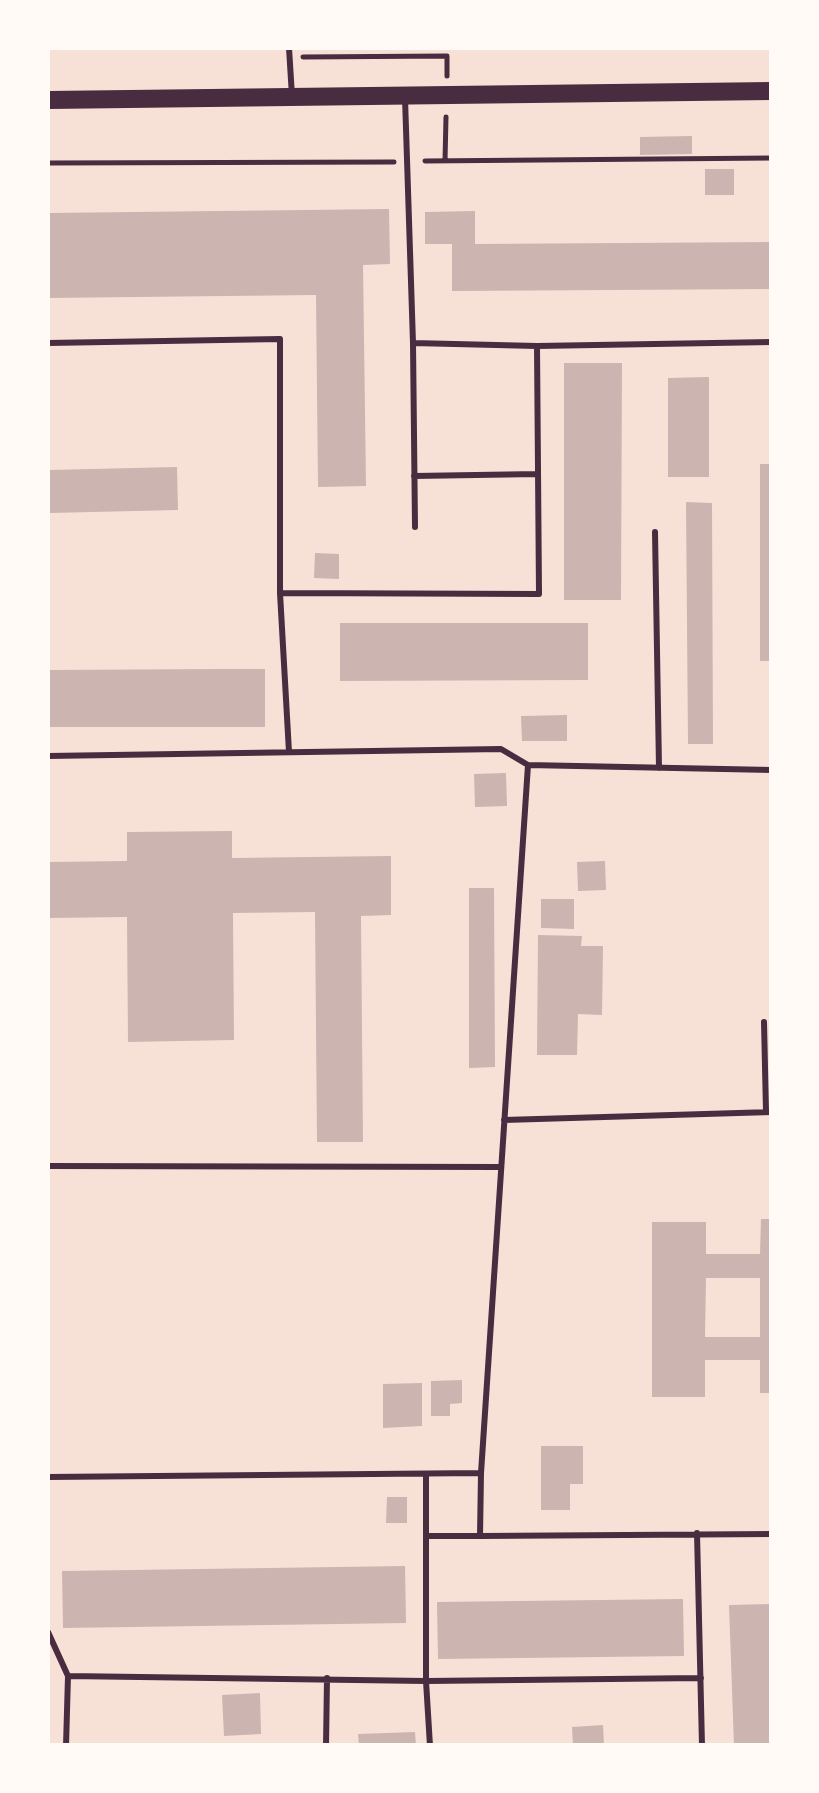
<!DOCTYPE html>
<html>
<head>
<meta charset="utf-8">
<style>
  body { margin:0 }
  #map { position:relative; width:819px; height:1793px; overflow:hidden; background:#f7e1d7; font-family:"Varela Round",sans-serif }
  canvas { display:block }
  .frame { position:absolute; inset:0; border:50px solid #fffaf5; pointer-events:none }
</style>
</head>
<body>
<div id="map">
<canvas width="819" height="1793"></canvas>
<div class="frame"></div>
</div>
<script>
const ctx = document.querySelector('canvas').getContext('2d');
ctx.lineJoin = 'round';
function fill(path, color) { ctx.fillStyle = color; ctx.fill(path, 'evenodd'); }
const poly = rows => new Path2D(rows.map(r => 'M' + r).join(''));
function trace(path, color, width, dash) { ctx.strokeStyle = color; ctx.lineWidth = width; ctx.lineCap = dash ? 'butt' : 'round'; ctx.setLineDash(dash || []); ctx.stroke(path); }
fill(poly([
  [692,136,692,154,640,155,640,137],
  [705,169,734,169,734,195,705,195],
  [389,209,390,264,363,265,366,486,318,487,316,295,48,298,48,213],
  [475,211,475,244,772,242,772,289,452,291,452,244,425,244,425,212],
  [564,363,622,363,621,600,564,600],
  [709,377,709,477,668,477,668,378],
  [760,464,772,464,772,661,760,661],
  [177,467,178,510,50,513,50,470],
  [686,502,712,503,713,744,688,744],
  [315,553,339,554,339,579,314,578],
  [340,623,588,623,588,680,340,681],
  [223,669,265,669,265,727,48,727,48,670],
  [567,715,567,741,522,741,521,716],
  [506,773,507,806,475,807,474,774],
  [232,831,232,858,391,856,391,915,361,916,363,1142,317,1142,315,912,233,913,234,1040,128,1042,127,917,48,918,48,862,127,861,127,832],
  [605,861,606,890,578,891,577,862],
  [469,888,494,888,495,1067,469,1068],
  [541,899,574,899,574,929,541,928],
  [538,935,582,936,581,946,603,946,602,1015,578,1014,577,1055,537,1055],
  [761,1219,772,1219,772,1393,760,1393,760,1360,705,1360,705,1397,652,1397,652,1222,706,1222,706,1254,760,1254],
  [706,1278,760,1278,760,1337,705,1337],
  [462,1380,462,1403,450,1404,450,1416,431,1416,431,1381],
  [422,1383,422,1426,383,1428,383,1384],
  [541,1446,583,1446,583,1484,570,1484,570,1510,541,1510],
  [387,1497,407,1497,407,1523,386,1523],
  [405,1566,406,1623,63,1628,62,1571],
  [683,1599,684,1656,438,1659,437,1602],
  [772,1604,772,1746,734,1746,729,1605],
  [260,1693,261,1734,224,1736,222,1695],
  [603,1725,604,1746,573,1746,572,1727],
  [415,1732,416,1746,359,1746,358,1734]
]), '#ccb4b1');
trace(poly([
  [303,57,447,56,447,76],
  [425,161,772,158],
  [445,161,446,117],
  [48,163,394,162]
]), '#4a2c40', 5);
trace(poly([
  [289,48,292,96],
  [48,343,280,339,280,593,539,594,537,346,413,343,405,98],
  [413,343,415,527],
  [537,346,772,342],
  [414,476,538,474],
  [655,532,659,768],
  [280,593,289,752],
  [48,756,501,749,528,765],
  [772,770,528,765,481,1473,480,1536,772,1534],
  [764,1022,766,1112],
  [504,1120,772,1112],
  [48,1166,501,1167],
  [426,1474,426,1536],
  [48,1477,481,1473],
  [697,1533,702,1746],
  [48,1632,68,1676],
  [66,1746,68,1676,426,1681,426,1536,480,1536],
  [326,1746,327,1678],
  [430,1746,426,1681,701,1678]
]), '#4a2c40', 6);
trace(poly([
  [48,100,772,91]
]), '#4a2c40', 18);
</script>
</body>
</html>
